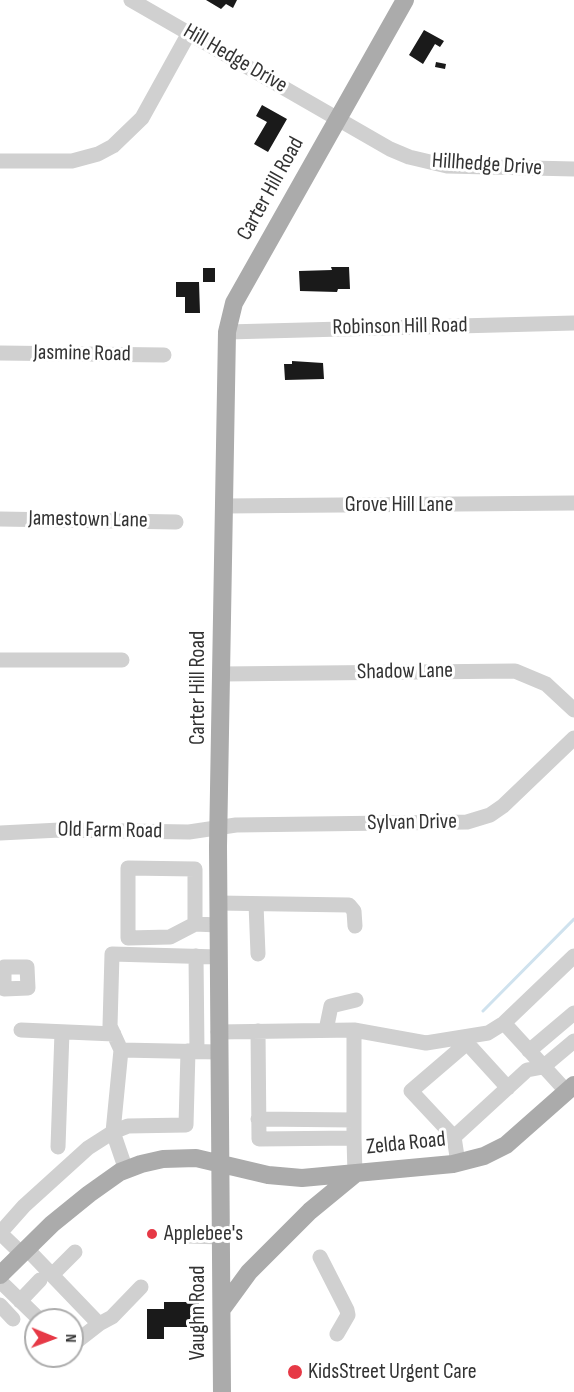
<!DOCTYPE html>
<html>
<head>
<meta charset="utf-8">
<style>
  body { margin:0 }
  #map { position:relative; width:574px; height:1392px; overflow:hidden; background:#fff; font-family:"Sofia Sans Condensed",sans-serif }
  canvas { display:block }
  .north { position:absolute; left:24px; top:1308px; width:60px; height:60px; box-sizing:border-box; background:#fff; border:2px solid #adadad; border-radius:50%; rotate:91deg; font-size:16px; font-weight:700; line-height:24px; text-align:center; color:#333 }
  .north::after { content:''; display:block; margin:auto; width:21px; height:27px; background:#e63946; clip-path:polygon(50% 0,100% 100%,50% 72%,0 100%) }
</style>
</head>
<body>
<div id="map">
<canvas width="574" height="1392"></canvas>
<div class="north">N</div>
</div>
<script>
const ctx = document.querySelector('canvas').getContext('2d');
ctx.lineJoin = 'round';
const poly = rows => new Path2D(rows.map(r => 'M' + r).join(''));
function trace(path, color, width, dash) { ctx.strokeStyle = color; ctx.lineWidth = width; ctx.lineCap = dash ? 'butt' : 'round'; ctx.setLineDash(dash || []); ctx.stroke(path); }
function fill(path, color) { ctx.fillStyle = color; ctx.fill(path, 'evenodd'); }
function label(font, color, halo, rows, align = 'center') {
  ctx.font = font + ' "Sofia Sans Condensed",sans-serif'; ctx.lineWidth = 6; ctx.setLineDash([]); ctx.textBaseline = 'middle'; ctx.strokeStyle = halo; ctx.fillStyle = color; for (const [text, x, y, turn = 0] of rows) {
    ctx.save(); ctx.translate(x, y); ctx.rotate((+turn || 0) * Math.PI / 180); ctx.textAlign = isNaN(turn) ? turn : align; if (halo) ctx.strokeText(text, 0, 0); ctx.fillText(text, 0, 0); ctx.restore();
  }
}
trace(poly([
  [483,1011,574,919]
]), '#cfe2ee', 3);
fill(poly([
  [206,0,237,0,233,8,226,4,221,9],
  [424,30,444,41,440,47,435,44,423,64,409,55],
  [436,62,446,64,445,69,435,67],
  [262,105,287,119,268,152,254,144,267,122,256,116],
  [331,267,349,267,350,289,338,289,337,292,300,291,299,271,332,270],
  [203,268,215,268,215,282,203,282],
  [176,282,199,282,200,313,185,313,185,297,176,297],
  [292,361,323,363,324,379,285,380,284,364,292,364],
  [164,1302,199,1302,199,1327,164,1327,164,1339,147,1339,147,1309,164,1309]
]), '#1a1a1a');
trace(poly([
  [131,0,390,149,409,157,447,166,574,169],
  [0,161,72,161,98,154,113,146,142,118,189,33],
  [227,332,574,323],
  [0,353,164,355],
  [225,506,574,503],
  [0,519,176,522],
  [0,660,122,660],
  [222,674,515,671,546,684,574,710],
  [0,833,60,830,189,832,236,825,467,822,490,815,503,806,574,738],
  [218,903,349,905,354,911,355,926],
  [256,904,258,954],
  [195,924,195,869,128,868,128,938,170,937,195,924,218,925],
  [196,956,197,1051],
  [4,967,27,967,28,988,4,989,4,967],
  [504,1023,567,1092],
  [21,1030,114,1034],
  [326,1030,331,1006,356,1000],
  [258,1031,259,1139,354,1138,355,1174],
  [218,1032,354,1030,426,1043,488,1033,504,1023,574,956],
  [465,1037,467,1043,508,1088],
  [121,1050,110,1026,112,954,218,957],
  [529,1051,574,1013],
  [258,1119,354,1120],
  [454,1137,411,1091,467,1043],
  [354,1138,354,1030],
  [58,1147,62,1032],
  [458,1163,454,1137,527,1070,543,1067,574,1041],
  [126,1170,113,1132,121,1050,218,1052],
  [188,1236,222,1237],
  [27,1249,99,1324,112,1317,141,1287],
  [22,1254,0,1233,24,1206,88,1148,113,1132,128,1126,186,1125,188,1051],
  [320,1257,347,1310,348,1315,337,1334],
  [52,1275,75,1252],
  [0,1281,40,1320],
  [20,1301,40,1280],
  [0,1305,13,1319],
  [72,1345,99,1324]
]), '#d0d0d0', 15);
trace(poly([
  [0,1275,52,1224,89,1194,120,1172,141,1164,163,1159,196,1158,268,1175,302,1178,453,1164,484,1156,506,1145,574,1085],
  [222,1309,249,1272,310,1211,355,1174],
  [222,1392,218,846,227,332,234,303,405,0]
]), '#ababab', 18);
for (const [x, y, r, color] of [
  [152,1234,6,"#e63946"],
  [295,1372,8,"#e63946"]
]) { const dot = new Path2D(); dot.arc(x, y, r, 0, 2 * Math.PI); ctx.fillStyle = color; ctx.fill(dot); trace(dot, '#fff', 2); }
label('22px', '#333', '#fff', [
  ["Hill Hedge Drive",235,59,30],
  ["Hillhedge Drive",487,165,4],
  ["Carter Hill Road",271,189,-61],
  ["Robinson Hill Road",400,327,-1],
  ["Jasmine Road",82,354,1],
  ["Grove Hill Lane",399,505],
  ["Jamestown Lane",88,520,1],
  ["Shadow Lane",405,672,-1],
  ["Carter Hill Road",198,688,-90],
  ["Sylvan Drive",412,823,-1],
  ["Old Farm Road",110,831,1],
  ["Zelda Road",406,1144,-6],
  ["Vaughn Road",198,1313,-90]
]);
label('22px', '#333', '#fff', [
  ["Applebee's",164,1234],
  ["KidsStreet Urgent Care",308,1372]
], 'left');
</script>
</body>
</html>
